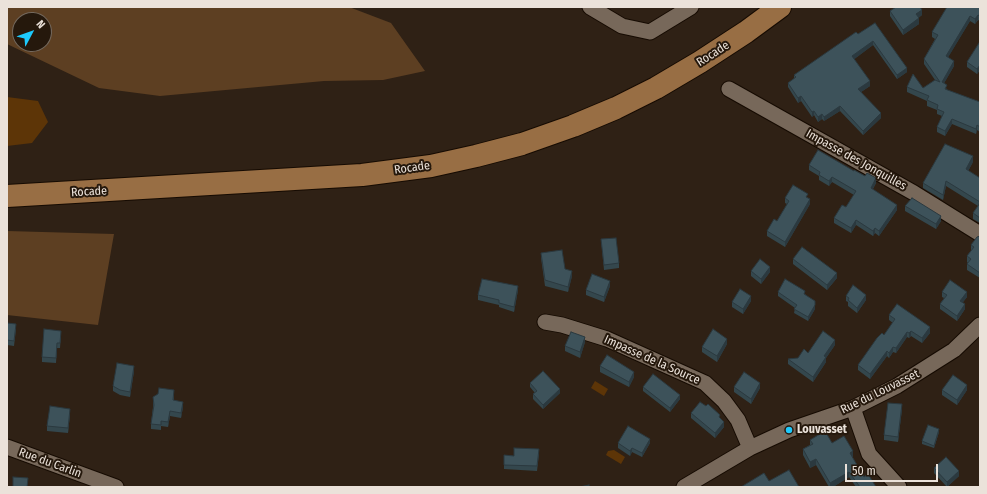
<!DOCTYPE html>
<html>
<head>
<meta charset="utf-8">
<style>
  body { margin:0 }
  #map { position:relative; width:987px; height:494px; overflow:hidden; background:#2f2115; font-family:"Fira Sans Condensed",sans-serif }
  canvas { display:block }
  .frame { position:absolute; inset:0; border:8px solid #ebe2da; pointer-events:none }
  .north { position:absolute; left:12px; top:12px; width:40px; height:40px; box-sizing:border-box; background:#25180c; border:1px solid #74695e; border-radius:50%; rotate:49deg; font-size:11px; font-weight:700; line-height:16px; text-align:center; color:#ebe2da }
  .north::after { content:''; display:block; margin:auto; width:14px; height:18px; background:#1dc9fc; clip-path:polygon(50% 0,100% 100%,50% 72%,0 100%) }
  .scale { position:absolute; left:845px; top:464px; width:93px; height:18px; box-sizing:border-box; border:2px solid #ebe2da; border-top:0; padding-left:5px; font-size:12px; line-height:14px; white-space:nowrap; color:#ebe2da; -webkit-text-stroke:3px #25180c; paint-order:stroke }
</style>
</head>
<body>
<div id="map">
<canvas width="987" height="494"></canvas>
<div class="frame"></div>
<div class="north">N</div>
<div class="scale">50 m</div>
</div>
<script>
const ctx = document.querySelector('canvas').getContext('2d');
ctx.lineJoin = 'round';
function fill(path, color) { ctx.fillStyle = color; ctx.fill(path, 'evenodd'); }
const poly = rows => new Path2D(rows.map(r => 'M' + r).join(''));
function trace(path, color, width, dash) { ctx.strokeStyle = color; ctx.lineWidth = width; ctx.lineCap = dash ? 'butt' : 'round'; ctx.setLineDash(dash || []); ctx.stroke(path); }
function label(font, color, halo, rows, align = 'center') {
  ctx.font = font + ' "Fira Sans Condensed",sans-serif'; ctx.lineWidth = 4; ctx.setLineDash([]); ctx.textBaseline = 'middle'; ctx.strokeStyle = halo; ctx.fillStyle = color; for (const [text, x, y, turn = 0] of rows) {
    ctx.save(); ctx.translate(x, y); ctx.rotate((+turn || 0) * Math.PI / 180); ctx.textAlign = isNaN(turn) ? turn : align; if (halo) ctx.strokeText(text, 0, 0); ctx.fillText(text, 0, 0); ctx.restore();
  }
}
fill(poly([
  [7,7,349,7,391,23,425,71,383,80,324,81,160,96,99,88,7,44],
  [20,20,44,20,44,44,20,44],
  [7,231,114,234,98,325,7,315]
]), '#5d3f22');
fill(poly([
  [7,97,38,101,48,122,32,143,7,146],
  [595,381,608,389,604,396,591,388],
  [614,450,625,457,621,464,606,455,608,451]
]), '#5d3507');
const minor = poly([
  [590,7,622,26,650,32,691,7],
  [729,89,914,193,980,234],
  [545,322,562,325,607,339,705,383,724,401,738,420,750,448],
  [853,408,869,454,899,487],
  [7,447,116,487],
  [684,487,750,448,789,430,853,408,897,386,954,350,980,325]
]);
const primary = poly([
  [7,196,362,175,431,166,476,156,522,144,573,126,616,108,656,88,700,62,746,32,780,7]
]);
trace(minor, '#160b02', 17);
trace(primary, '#160b02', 24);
trace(minor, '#77685a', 15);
trace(primary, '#986e44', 22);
fill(poly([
  [980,7,980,21,978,20,975,24,970,21,948,57,954,66,944,83,947,90,980,102,980,132,977,130,976,134,952,124,945,136,937,132,937,127,942,116,937,114,937,110,927,106,927,101,907,92,907,87,923,88,935,80,924,64,924,59,935,39,932,37,932,32],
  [890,11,922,15,918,18,919,24,903,35,890,16],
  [875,23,907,72,897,79,873,45,854,59,870,86,861,92,881,118,863,135,840,111,824,121,822,119,818,122,814,115,812,117,801,101,798,103,788,87,788,83,794,79,794,75,858,34],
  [980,43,980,70,977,74,967,67,967,62],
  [973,162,968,171,980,178,980,223,973,219,973,213,978,206,946,186,943,200,923,188,923,183],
  [809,165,854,171,876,183,873,189,897,210,879,236,875,233,873,236,856,225,851,233,834,223,834,218,846,207,854,195,832,182,829,186,819,180,819,176,809,170],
  [785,198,808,198,810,204,785,247,767,236,767,231,777,221,787,204,785,203],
  [905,206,941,221,936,229,905,211],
  [980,236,980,278,967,270,967,264,968,263,967,262,967,256,971,251,971,245],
  [601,239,619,263,619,268,604,270],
  [541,253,565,269,572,276,568,292,545,286,541,258],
  [793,259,837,278,827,290,793,264],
  [751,271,770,272,761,284,751,276],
  [610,286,604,302,586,295,586,290],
  [518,290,514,312,499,307,499,305,478,300,478,295],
  [778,292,805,294,815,309,808,321,794,313,795,308,778,296],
  [942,292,967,297,963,302,965,309,957,321,940,309,940,304,944,298,942,297],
  [846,296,866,300,857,313,848,306,848,302,846,301],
  [751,301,743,314,732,307,732,302],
  [889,315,930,333,922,343,911,336,909,338,907,337,896,353,893,352,889,358,887,356,870,379,858,370,858,365,884,335,893,323,889,320],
  [7,323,16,329,14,346,7,345],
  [61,336,60,348,57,348,56,363,42,362,42,357],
  [585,342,580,358,565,351,565,346],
  [727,344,717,362,702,352,702,347],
  [835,345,826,358,826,362,813,382,788,364,788,359,798,358,808,353],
  [600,366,634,377,629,387,600,372],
  [134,371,130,397,120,395,113,391,113,386],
  [530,383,560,393,543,409,533,399,533,394,535,393,530,387],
  [643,387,680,399,670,412,643,391],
  [734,387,760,388,751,404,734,392],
  [942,390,967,390,957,405,942,395],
  [174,395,174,400,183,407,181,418,170,416,168,427,161,426,161,430,151,429,151,424,153,407,153,397],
  [902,409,898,442,884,440,884,435],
  [691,413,724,427,715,438,691,418],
  [70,414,68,433,47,431,47,426],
  [939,432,934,448,922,444,922,441],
  [810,440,832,443,853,457,852,457,864,477,876,487,856,487,849,477,833,487,829,487,816,465,810,468,803,455,803,449,810,445],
  [618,443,650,443,642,457,632,452,630,456,618,448],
  [539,454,537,471,504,469,504,455,514,456],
  [934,468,959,476,947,487,934,473]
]), '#34474d');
fill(poly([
  [922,10,922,15,916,20,916,14],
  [978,15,978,20,975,24,975,19],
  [970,16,970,21,946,61,946,56],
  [919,18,919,24,903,35,903,30],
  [873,41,873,45,852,61,852,56],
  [954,61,954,66,942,87,942,82],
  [980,65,980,70,977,74,977,69],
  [907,68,907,72,897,79,897,75],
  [870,81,870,86,858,94,858,89],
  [801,96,801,101,798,103,798,98],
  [840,106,840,111,824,121,824,117],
  [814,111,814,115,812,117,812,112],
  [881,113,881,118,863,135,863,131],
  [822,114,822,119,818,122,818,117],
  [952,119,952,124,945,136,945,131],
  [977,125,977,130,976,134,976,129],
  [973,156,973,162,966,175,966,169],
  [832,177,832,182,829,186,829,181],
  [876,178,876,183,871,192,871,188],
  [946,181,946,186,943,200,943,195],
  [810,199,810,204,785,247,785,242],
  [897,205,897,210,879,236,879,231],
  [941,216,941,221,936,229,936,224],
  [856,220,856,225,851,233,851,228],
  [875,228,875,233,873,236,873,231],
  [770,267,770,272,761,284,761,279],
  [572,271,572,276,568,292,568,287],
  [837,273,837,278,827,290,827,285],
  [610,281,610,286,604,302,604,297],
  [518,286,518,290,514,312,514,307],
  [967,292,967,297,960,306,960,301],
  [866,295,866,300,857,313,857,308],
  [751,296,751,301,743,314,743,309],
  [965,304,965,309,957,321,957,316],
  [815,305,815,309,808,321,808,317],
  [930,327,930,333,922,343,922,338],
  [911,331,911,336,909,338,909,333],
  [907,332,907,337,896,353,896,348],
  [585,337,585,342,580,358,580,352],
  [727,339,727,344,717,362,717,356],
  [835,340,835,345,826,358,826,362,813,382,813,377,824,356],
  [893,347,893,352,889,358,889,353],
  [887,351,887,356,870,379,870,374],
  [134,366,134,371,130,397,130,392],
  [634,372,634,377,629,387,629,382],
  [760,383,760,388,751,404,751,399],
  [967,385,967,390,957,405,957,400],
  [560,389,560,393,543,409,543,405],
  [680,395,680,399,670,412,670,408],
  [183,402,183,407,181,418,181,413],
  [902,404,902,409,898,442,898,437],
  [70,409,70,414,68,433,68,428],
  [170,411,170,416,168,427,168,422],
  [724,422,724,427,715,438,715,433],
  [939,429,939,432,934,448,934,446],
  [650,439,650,443,642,457,642,453],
  [632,448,632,452,630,456,630,451],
  [853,451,853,457,850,459,850,453],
  [816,459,816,465,810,468,810,462],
  [959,471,959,476,947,487,947,482],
  [849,472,849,477,833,487,830,487,830,483]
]), '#2b393f');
const building = poly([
  [896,7,920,7,922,10,916,14,919,18,903,30,890,11,896,7],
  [947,7,980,7,980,16,978,15,975,19,970,16,946,56,954,61,942,82,947,85,945,89,980,102,980,127,977,125,976,129,952,119,945,131,937,127,944,112,937,109,938,105,927,100,929,96,907,87,913,74,923,88,935,80,940,82,924,59,938,35,932,32,947,7],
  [875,23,907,68,897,75,873,41,852,56,870,81,858,89,881,113,863,131,840,106,824,117,822,114,818,117,814,111,812,112,801,96,798,98,788,83,796,77,794,75,856,32,858,34,875,23],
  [979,43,980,43,980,65,977,69,967,62,979,43],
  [945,144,973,156,966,169,980,178,980,202,946,181,943,195,923,183,945,144],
  [818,150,854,171,854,170,865,176,867,173,876,178,871,188,897,205,879,231,875,228,873,231,856,220,851,228,834,218,842,205,846,207,856,191,832,177,829,181,819,175,820,172,809,165,818,150],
  [793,185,808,194,806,197,810,199,785,242,767,231,774,219,777,221,789,201,785,198,793,185],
  [912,198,941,216,936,224,905,206,912,198],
  [980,203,980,218,973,213,980,203],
  [980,236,980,273,967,264,971,259,967,256,974,247,971,245,977,237,980,236],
  [616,238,619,263,604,265,601,239,616,238],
  [802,247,837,273,827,285,793,259,802,247],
  [562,250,565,269,572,271,568,287,545,280,541,253,562,250],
  [760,259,770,267,761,279,751,271,760,259],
  [592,274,610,281,604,297,586,290,592,274],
  [482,279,518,286,514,307,499,303,499,300,478,295,482,279],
  [785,279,805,291,804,294,815,301,815,305,808,317,794,309,797,305,778,292,785,279],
  [950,280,967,292,960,301,965,304,957,316,940,304,947,295,942,292,950,280],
  [853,285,866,295,857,308,848,300,849,298,846,296,853,285],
  [740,289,751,296,743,309,732,302,740,289],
  [897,304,930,327,922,338,911,331,909,333,907,332,896,348,893,347,889,353,887,351,870,374,858,365,877,338,882,333,884,335,895,319,889,315,897,304],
  [7,323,16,324,14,341,7,340,7,323],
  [44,329,61,331,60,343,57,343,56,358,42,357,44,329],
  [713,329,727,339,717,356,702,347,713,329],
  [823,331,835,340,824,356,826,357,813,377,788,359,798,358,804,349,808,353,823,331],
  [571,332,585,337,580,352,565,346,571,332],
  [607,355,634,372,629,382,600,366,607,355],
  [117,363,134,366,130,392,120,390,113,386,117,363],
  [543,371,560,389,543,405,533,394,537,391,530,383,543,371],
  [744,372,760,383,751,399,734,387,744,372],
  [653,374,680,395,670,408,643,387,653,374],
  [953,375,967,385,957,400,942,390,953,375],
  [159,388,174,390,173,400,183,402,181,413,170,411,168,422,161,421,161,425,151,424,154,405,153,397,158,394,159,388],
  [700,402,706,406,708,404,720,415,719,417,724,422,715,433,691,413,700,402],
  [888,403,902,404,898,437,884,435,888,403],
  [50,406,70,409,68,428,47,426,50,406],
  [928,425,939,429,934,446,922,441,928,425],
  [628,426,650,439,642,453,632,448,630,451,618,443,628,426],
  [825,431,832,443,844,436,853,451,850,453,864,477,868,474,876,487,860,487,849,472,830,483,816,459,810,462,803,449,813,444,810,440,825,431],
  [514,448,539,449,537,466,504,465,504,455,514,456,514,448],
  [946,457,959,471,947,482,934,468,946,457],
  [789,470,799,487,741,487,764,473,769,481,789,470],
  [13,477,28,478,27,487,13,487,13,477],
  [589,485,589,487,579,487,589,485]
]);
fill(building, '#3d525a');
trace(building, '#2b393f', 1);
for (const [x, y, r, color] of [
  [789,430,4,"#1dc9fc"]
]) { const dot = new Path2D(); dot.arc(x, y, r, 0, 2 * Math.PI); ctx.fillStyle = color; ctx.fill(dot); trace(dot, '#25180c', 1.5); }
label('12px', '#ebe2da', '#25180c', [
  ["Rocade",713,54,-33],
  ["Impasse des Jonquilles",856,160,29],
  ["Rocade",412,168,-8],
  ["Rocade",89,192,-3],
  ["Impasse de la Source",652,360,24],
  ["Rue du Louvasset",880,392,-26],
  ["Rue du Carlin",50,463,20]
]);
label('bold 12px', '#ebe2da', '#25180c', [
  ["Louvasset",797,430]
], 'left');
</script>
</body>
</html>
